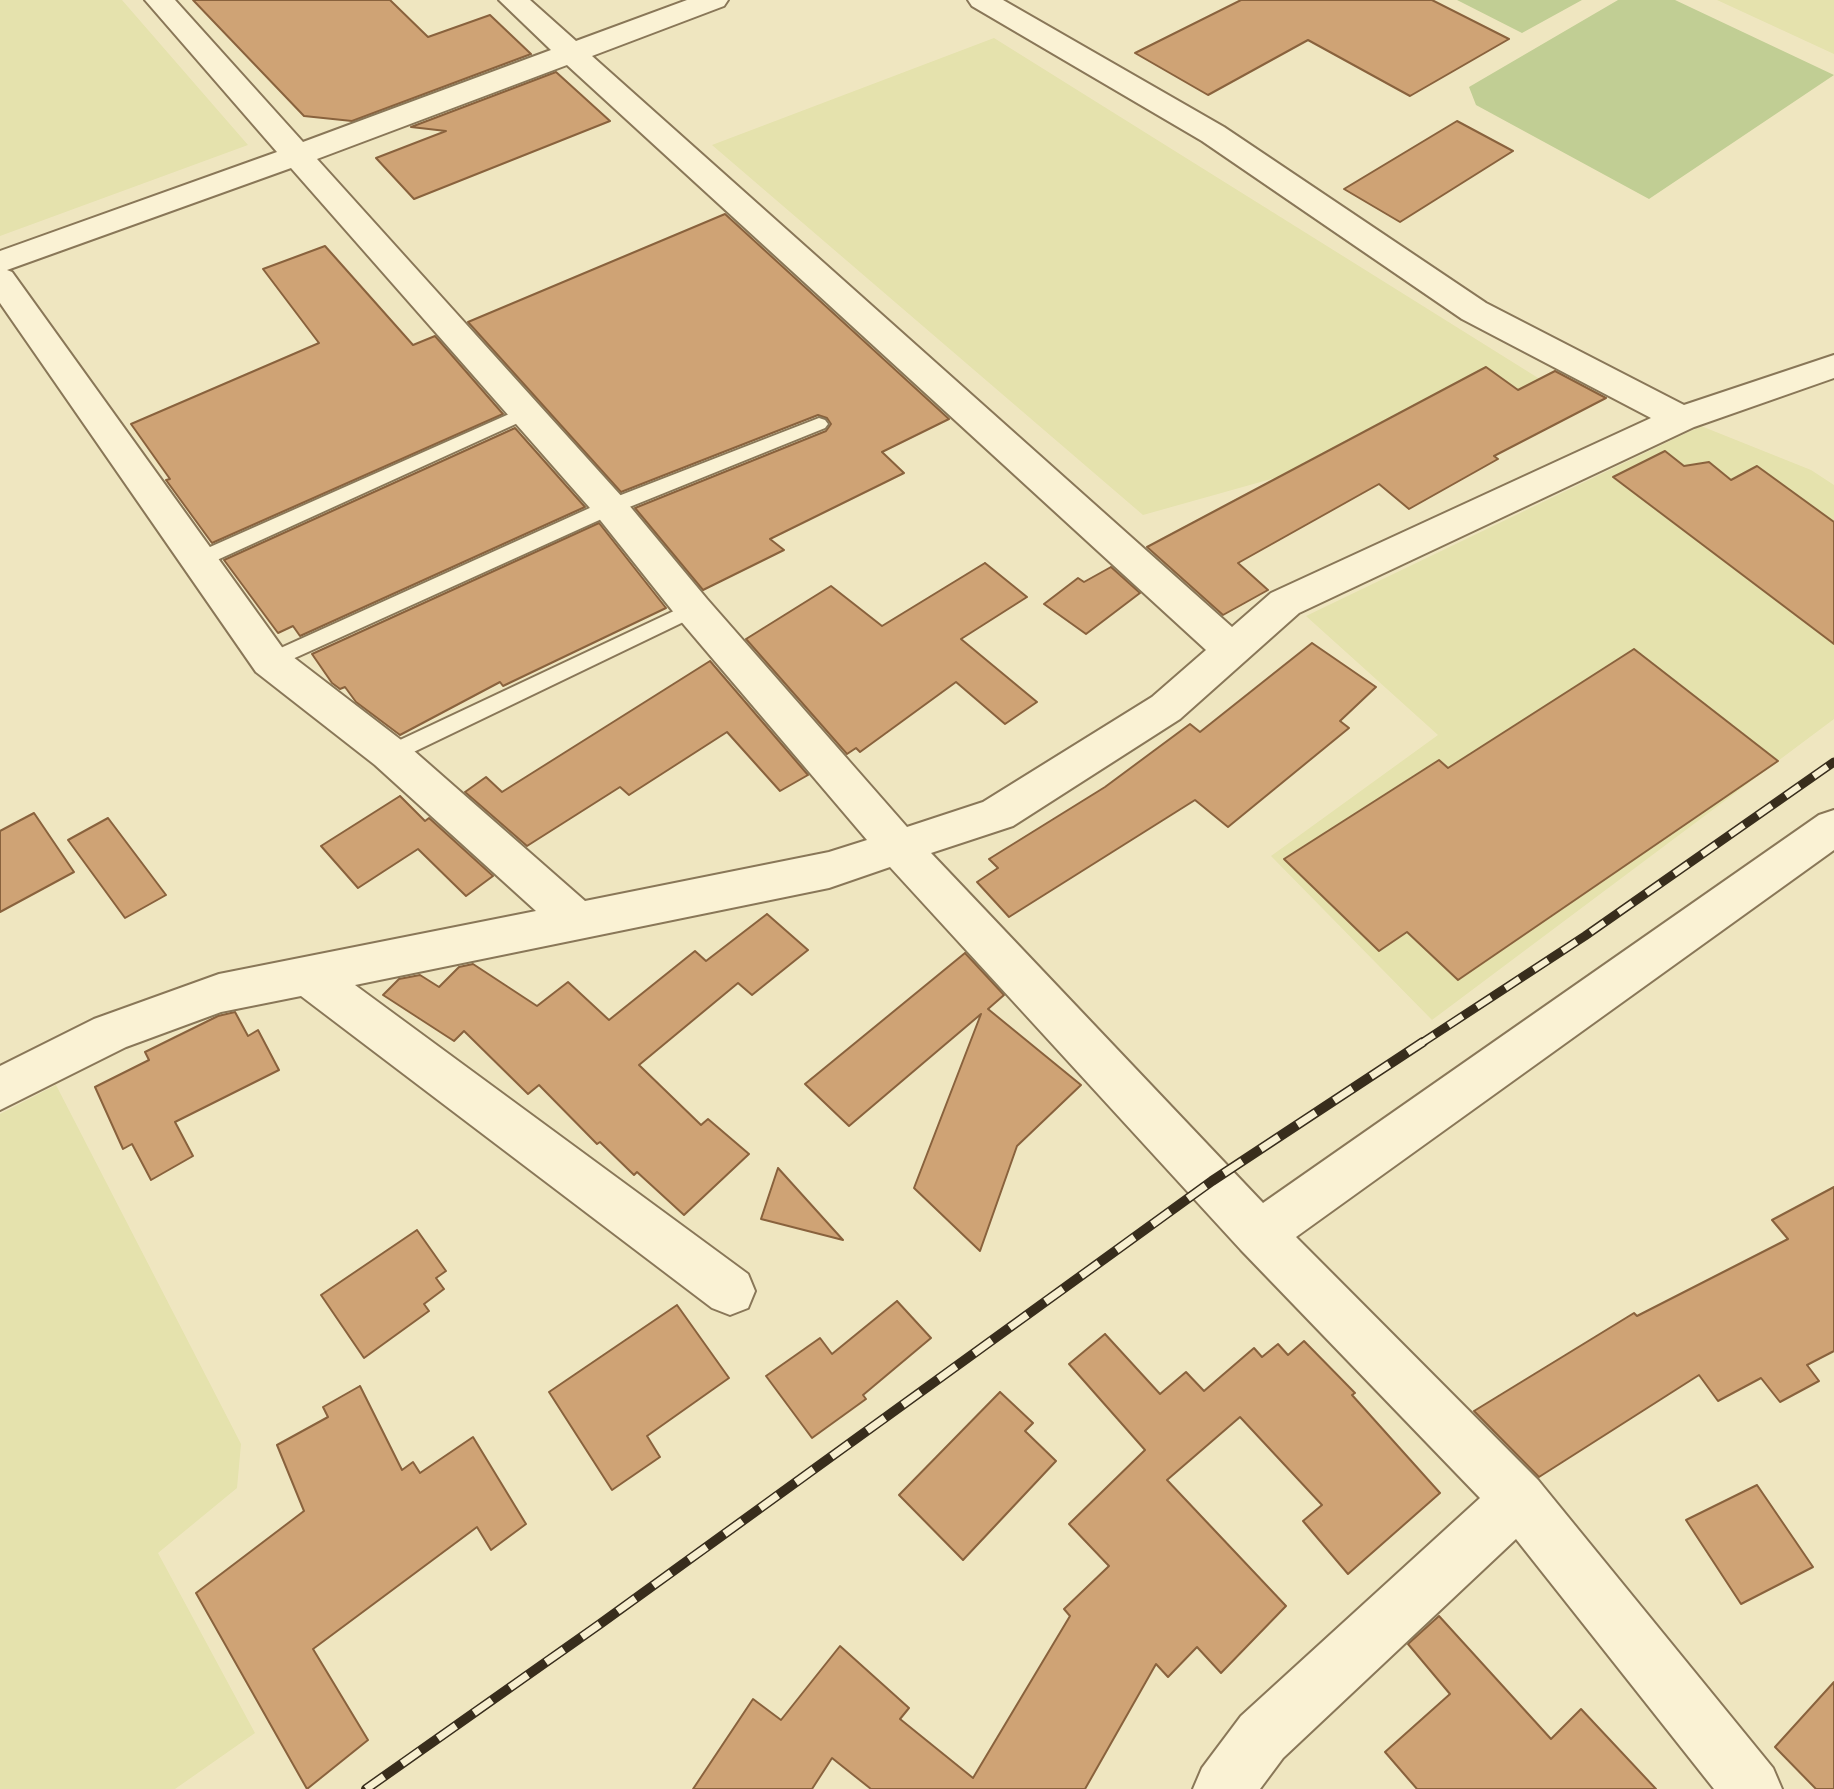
<!DOCTYPE html>
<html>
<head>
<meta charset="utf-8">
<style>
  body { margin:0 }
  canvas { display:block; background:#efe6c0 }
</style>
</head>
<body>
<canvas width="1834" height="1789"></canvas>
<script>
const ctx = document.querySelector('canvas').getContext('2d');
ctx.lineJoin = 'round';
function fill(path, color) { ctx.fillStyle = color; ctx.fill(path, 'evenodd'); }
const poly = rows => new Path2D(rows.map(r => 'M' + r).join(''));
function trace(path, color, width, dash) { ctx.strokeStyle = color; ctx.lineWidth = width; ctx.lineCap = dash ? 'butt' : 'round'; ctx.setLineDash(dash || []); ctx.stroke(path); }
fill(poly([
  [0,0,122,0,248,145,0,236],
  [1717,0,1834,0,1834,54],
  [994,38,1567,396,1143,515,712,145],
  [1701,426,1811,470,1834,485,1834,719,1432,1020,1271,856,1438,735,1306,616],
  [56,1085,241,1444,237,1488,158,1553,255,1733,175,1789,0,1789,0,1114]
]), '#e5e2ad');
fill(poly([
  [1457,0,1582,0,1522,33],
  [1618,0,1675,0,1834,75,1649,199,1476,105,1469,87]
]), '#c1ce94');
const building = poly([
  [193,0,390,0,428,37,490,15,531,54,352,121,304,116,193,0],
  [1241,0,1432,0,1509,39,1410,96,1308,40,1208,95,1135,53,1241,0],
  [556,72,610,121,414,199,376,158,446,131,411,127,556,72],
  [1457,121,1513,151,1400,222,1344,189,1457,121],
  [725,214,949,419,882,452,904,473,770,539,784,550,703,590,635,508,826,431,831,424,827,418,818,415,621,492,468,322,725,214],
  [325,246,413,345,435,336,503,414,212,543,166,480,170,479,131,424,319,343,263,269,325,246],
  [1486,367,1518,390,1555,371,1606,398,1494,456,1498,459,1409,509,1379,484,1238,563,1268,590,1223,615,1147,547,1486,367],
  [515,428,585,507,300,636,293,626,278,633,224,560,515,428],
  [1665,451,1684,466,1709,462,1731,480,1757,466,1834,522,1834,644,1613,477,1665,451],
  [599,523,666,608,503,686,500,682,400,735,356,702,345,687,340,689,332,683,312,654,599,523],
  [985,563,1027,597,961,639,1037,702,1005,724,956,682,860,752,856,748,847,754,746,639,831,586,882,626,985,563],
  [1111,567,1140,593,1086,634,1044,604,1078,578,1084,582,1111,567],
  [1312,643,1376,687,1340,721,1349,728,1228,827,1195,800,1009,917,977,882,998,868,989,859,1105,787,1190,724,1200,732,1312,643],
  [1634,649,1778,761,1458,980,1407,932,1379,951,1284,859,1439,760,1448,768,1634,649],
  [710,661,808,775,780,791,727,732,629,795,620,787,527,846,465,792,486,777,502,792,710,661],
  [400,796,425,821,429,818,493,876,466,896,418,849,358,888,321,846,400,796],
  [34,813,74,872,0,912,0,831,34,813],
  [108,818,166,895,125,918,68,840,108,818],
  [767,914,808,950,752,995,738,983,639,1065,701,1125,708,1119,749,1154,684,1215,637,1172,634,1175,600,1142,597,1144,539,1085,528,1094,464,1031,454,1041,383,995,399,979,420,975,439,987,459,967,473,964,537,1006,568,982,609,1020,695,951,706,961,767,914],
  [965,953,1004,995,988,1009,1081,1085,1017,1146,980,1251,914,1188,981,1014,849,1126,805,1084,965,953],
  [235,1012,248,1036,258,1030,279,1070,175,1122,193,1156,151,1180,132,1144,123,1149,95,1087,149,1060,145,1052,218,1016,235,1012],
  [778,1168,843,1240,761,1219,778,1168],
  [1834,1187,1834,1351,1807,1365,1819,1381,1780,1402,1761,1378,1718,1401,1699,1375,1539,1477,1474,1411,1634,1313,1637,1316,1788,1239,1772,1220,1834,1187],
  [417,1230,446,1271,436,1278,444,1289,424,1304,429,1311,364,1358,321,1295,417,1230],
  [897,1301,931,1338,863,1395,866,1399,812,1438,766,1376,820,1338,832,1354,897,1301],
  [677,1305,729,1378,647,1436,660,1457,612,1490,549,1392,677,1305],
  [1105,1334,1160,1394,1186,1372,1204,1391,1254,1348,1262,1357,1278,1344,1288,1355,1304,1341,1355,1393,1352,1395,1440,1493,1348,1574,1303,1521,1322,1505,1240,1417,1167,1480,1286,1606,1221,1673,1197,1647,1168,1677,1156,1664,1085,1789,871,1789,832,1758,812,1789,693,1789,753,1699,781,1720,840,1646,909,1708,900,1719,973,1778,1070,1616,1064,1609,1109,1566,1069,1524,1145,1450,1069,1364,1105,1334],
  [360,1386,402,1470,413,1462,420,1473,473,1437,526,1524,491,1550,477,1527,313,1649,368,1740,307,1789,196,1593,304,1511,277,1445,328,1417,323,1407,360,1386],
  [1000,1392,1033,1423,1025,1431,1056,1461,963,1560,899,1495,1000,1392],
  [1757,1485,1813,1567,1741,1604,1686,1520,1757,1485],
  [1439,1616,1551,1739,1581,1709,1656,1789,1417,1789,1385,1752,1450,1694,1408,1644,1439,1616],
  [1834,1682,1834,1789,1816,1789,1775,1747,1834,1682]
]);
fill(building, '#cfa375');
trace(building, '#89623d', 2);
const service = poly([
  [525,407,534,413,531,417,206,565,192,565,189,560,192,555,525,407],
  [819,418,825,420,828,424,825,428,617,512,277,666,263,666,260,661,263,656,603,502,819,418],
  [693,602,700,604,703,609,700,614,397,760,390,762,383,760,380,754,383,748,693,602]
]);
const minor = poly([
  [145,0,175,0,303,142,551,50,499,0,530,0,576,41,687,0,728,0,724,6,592,56,1232,627,1271,593,1651,418,1462,319,1202,141,972,6,968,0,1003,0,1224,127,1486,303,1684,405,1834,355,1834,378,1694,427,1299,613,1180,719,1013,826,931,853,1263,1203,1819,815,1834,810,1834,850,1296,1237,1538,1480,1773,1768,1782,1789,1714,1789,1516,1539,1283,1758,1260,1789,1193,1789,1202,1768,1241,1716,1480,1498,1241,1250,890,867,829,888,355,985,748,1274,755,1291,748,1308,730,1315,712,1308,301,996,221,1012,126,1047,0,1110,0,1066,94,1019,219,974,536,911,375,765,256,672,0,303,0,251,277,152,145,0],
  [567,65,1206,650,1152,697,983,802,907,827,707,599,623,498,317,159,567,65],
  [291,168,597,516,679,619,867,840,829,852,585,901,405,743,284,650,12,272,7,270,291,168]
]);
trace(service, '#897758', 4);
trace(minor, '#897758', 4);
fill(service, '#faf2d4');
fill(minor, '#faf2d4');
const railFar1 = poly([
  [1420,1044,1585,936,1834,762]
]);
const rail = poly([
  [366,1789,600,1624,1212,1181,1423,1042]
]);
trace(railFar1, '#382d1c', 9);
trace(rail, '#382d1c', 10);
trace(railFar1, '#f7efd0', 6, [17]);
trace(rail, '#f7efd0', 7, [22]);
</script>
</body>
</html>
